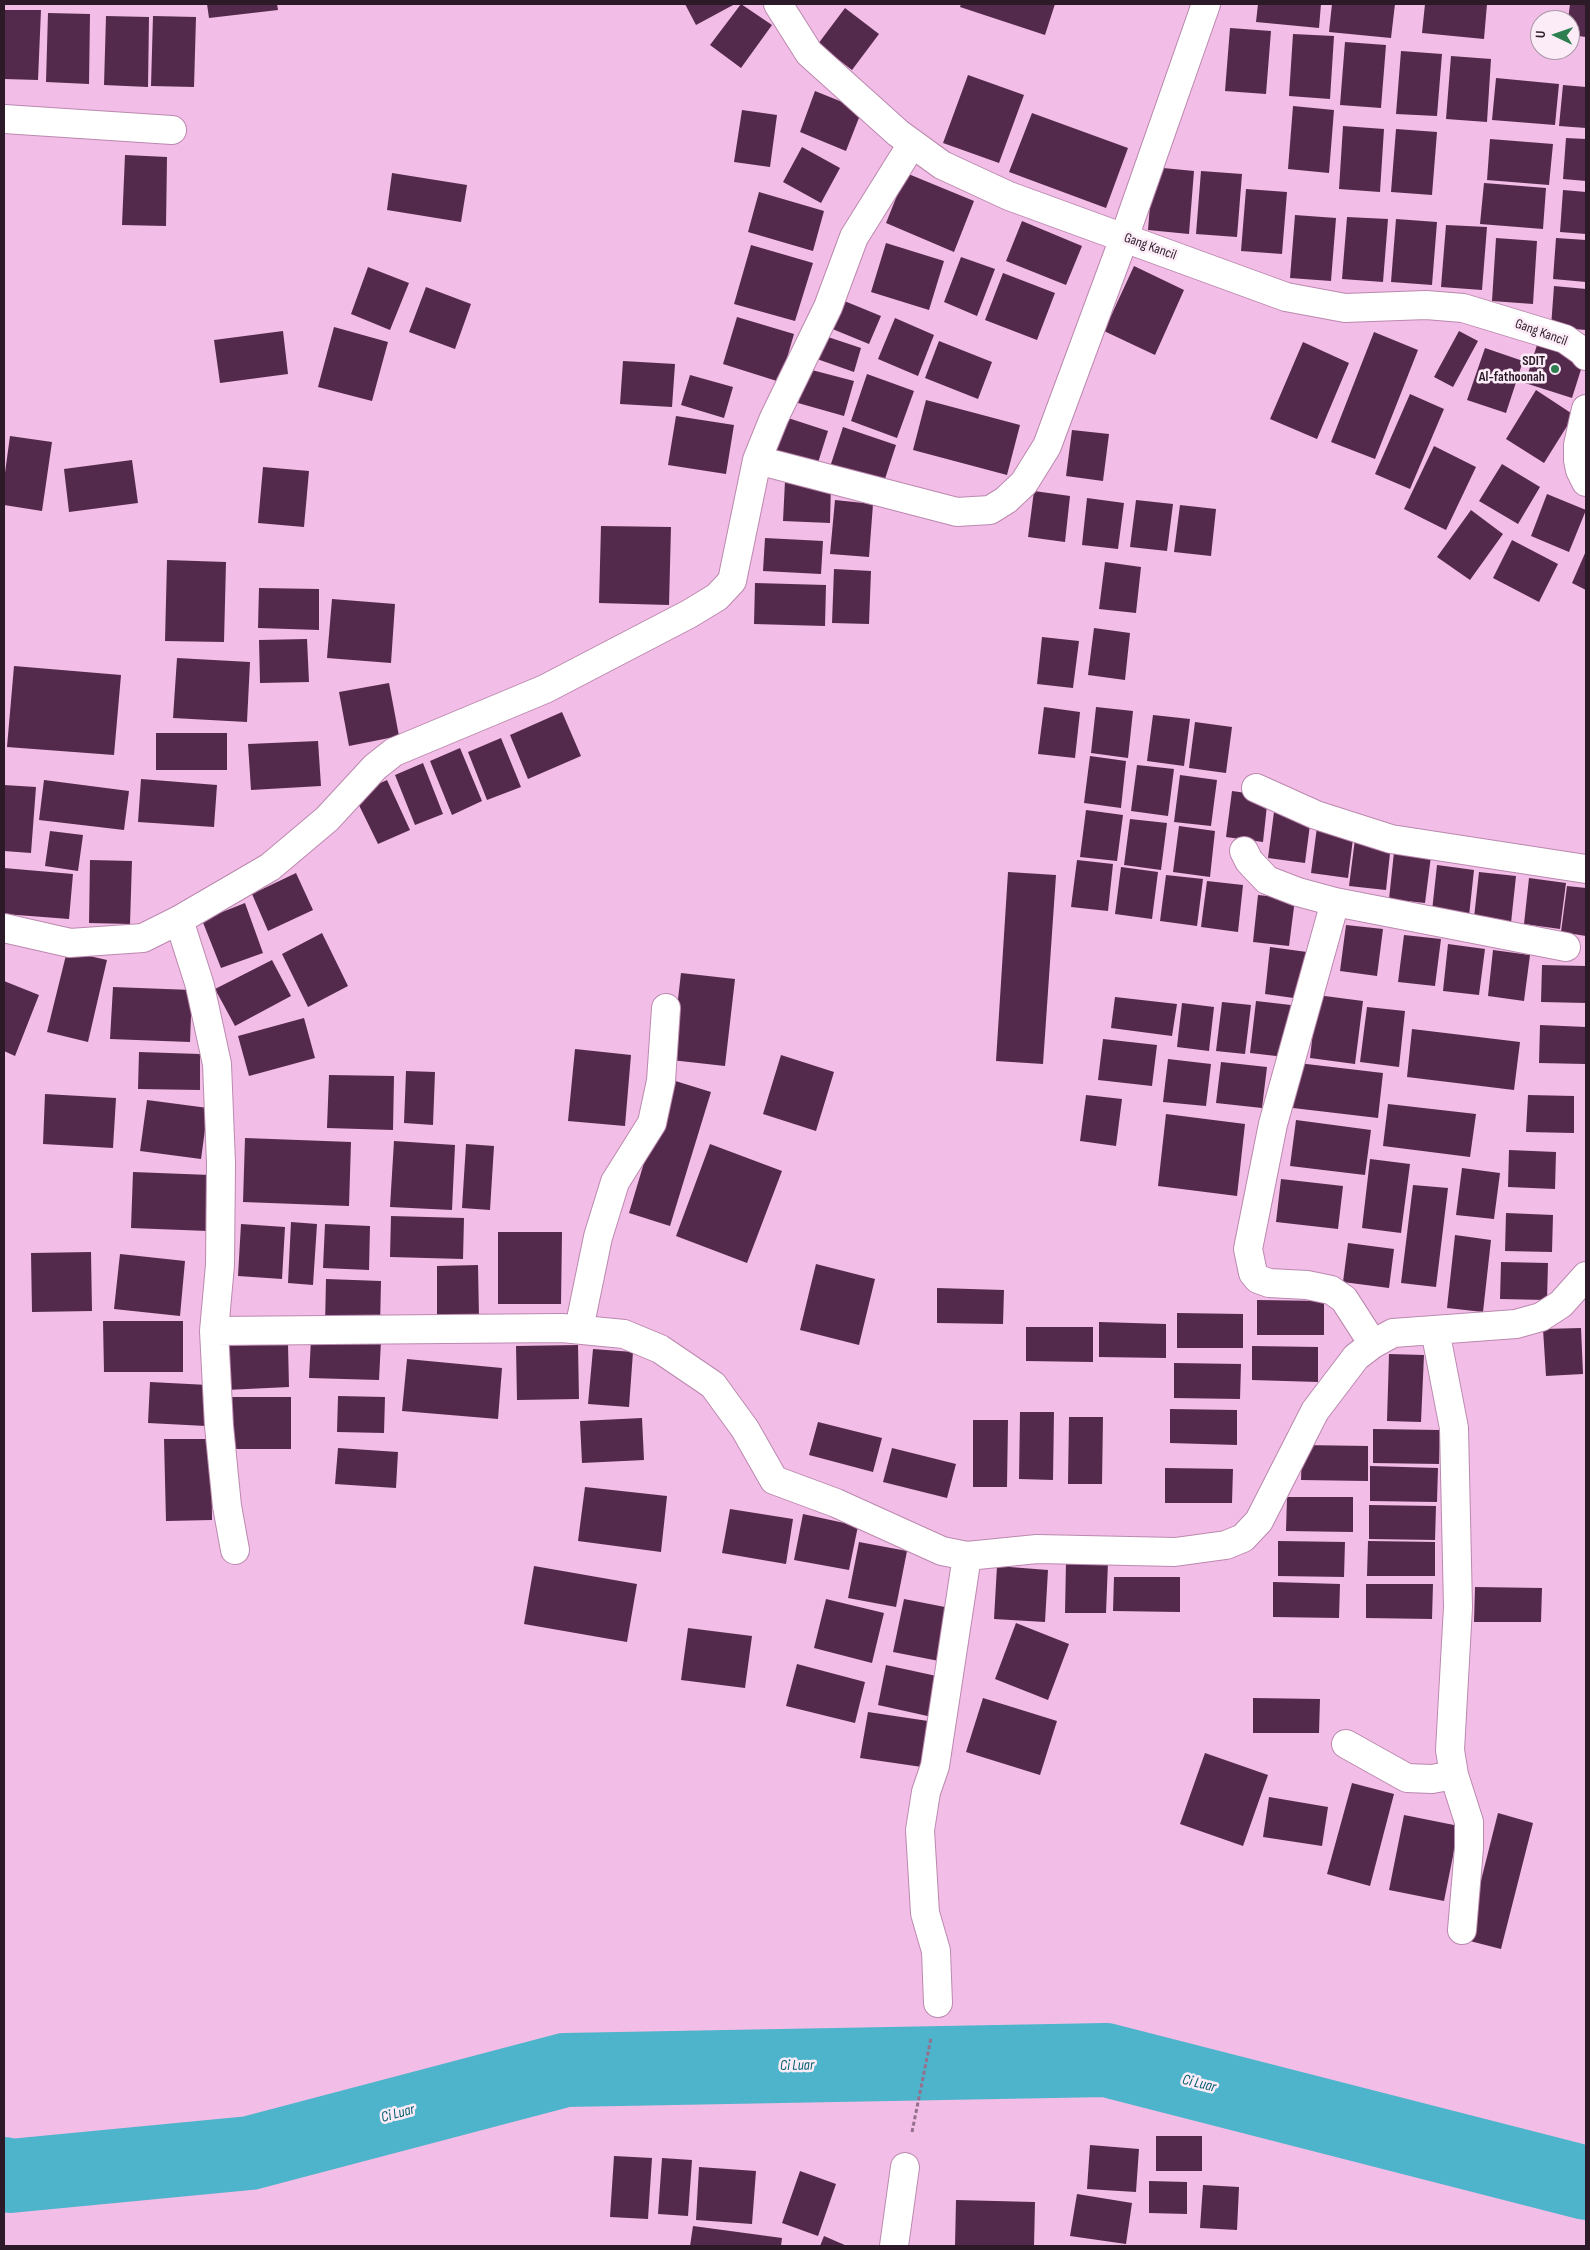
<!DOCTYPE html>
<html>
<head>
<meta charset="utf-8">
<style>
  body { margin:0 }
  #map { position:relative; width:1590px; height:2250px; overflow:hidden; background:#f2bde6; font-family:"Sofia Sans Condensed",sans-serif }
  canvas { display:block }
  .frame { position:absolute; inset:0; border:5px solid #2d1a29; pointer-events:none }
  .north { position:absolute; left:1530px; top:10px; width:50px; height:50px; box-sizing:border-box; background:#fcecf8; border:1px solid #a998a5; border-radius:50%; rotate:273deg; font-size:14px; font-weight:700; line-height:20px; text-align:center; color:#2d1a29 }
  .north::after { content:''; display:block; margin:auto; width:18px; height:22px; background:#2d7f50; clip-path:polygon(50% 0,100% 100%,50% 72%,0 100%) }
</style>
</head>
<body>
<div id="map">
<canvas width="1590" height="2250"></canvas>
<div class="frame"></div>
<div class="north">U</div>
</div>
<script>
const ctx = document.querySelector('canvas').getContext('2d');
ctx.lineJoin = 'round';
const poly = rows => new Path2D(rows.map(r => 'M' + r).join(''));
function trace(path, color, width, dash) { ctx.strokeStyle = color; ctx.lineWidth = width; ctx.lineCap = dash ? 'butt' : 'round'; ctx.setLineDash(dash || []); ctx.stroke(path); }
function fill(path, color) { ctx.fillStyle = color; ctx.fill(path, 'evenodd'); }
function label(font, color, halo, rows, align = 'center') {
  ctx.font = font + ' "Sofia Sans Condensed",sans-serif'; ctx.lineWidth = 5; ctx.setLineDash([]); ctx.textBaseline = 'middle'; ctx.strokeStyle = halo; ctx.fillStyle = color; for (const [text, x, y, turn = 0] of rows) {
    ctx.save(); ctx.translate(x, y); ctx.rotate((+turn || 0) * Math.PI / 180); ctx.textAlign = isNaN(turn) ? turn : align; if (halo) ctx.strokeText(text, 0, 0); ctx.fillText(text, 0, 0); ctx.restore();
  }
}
trace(poly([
  [4,2174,10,2176,250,2153,565,2070,1106,2060,1586,2183]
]), '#4db4cb', 74);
fill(poly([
  [207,4,277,4,278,10,209,18],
  [685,4,735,4,696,25],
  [741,4,772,25,741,68,710,45],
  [961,4,1055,4,1045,35,960,7],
  [1258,4,1321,4,1319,28,1256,22],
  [1332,4,1395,4,1391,38,1329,32],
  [1425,4,1487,4,1484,39,1422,33],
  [1570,4,1586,4,1586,37,1570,35,1570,20,1568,20],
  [845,8,879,34,852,70,818,44],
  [4,10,41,10,38,80,4,79],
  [48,13,90,14,89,84,46,82],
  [106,16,149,17,148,87,104,85],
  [153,16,196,17,194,87,151,86],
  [1230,28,1271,31,1266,94,1225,91],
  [1293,34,1334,36,1330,99,1289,96],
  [1345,42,1386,45,1381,108,1340,105],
  [1401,51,1442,54,1437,116,1396,114],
  [1451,56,1491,59,1487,122,1446,119],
  [968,75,1024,95,999,163,943,143],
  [1496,78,1559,84,1555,125,1492,120],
  [1563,85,1586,87,1586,128,1559,126],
  [815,91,862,110,846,151,800,132],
  [1293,106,1334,110,1329,173,1288,169],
  [742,110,777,115,770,167,734,162],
  [1032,113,1128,148,1106,208,1009,172],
  [1343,126,1384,129,1380,192,1339,189],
  [1396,129,1437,132,1432,195,1391,192],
  [1566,138,1586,139,1586,181,1563,179],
  [1490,139,1553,144,1549,185,1487,180],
  [802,147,840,168,821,203,783,182],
  [125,155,167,157,166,226,122,225],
  [1153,167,1194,171,1189,234,1148,230],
  [1201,171,1242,174,1237,237,1196,234],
  [392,173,467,185,461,222,387,210],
  [906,173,974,201,954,252,886,223],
  [1484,183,1546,188,1543,229,1480,224],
  [1246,189,1287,192,1282,254,1241,251],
  [1563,190,1586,192,1586,234,1560,232],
  [759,192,824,211,813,251,748,232],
  [1295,215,1336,218,1331,281,1290,278],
  [1347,217,1388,219,1383,282,1342,279],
  [1396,219,1437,222,1432,285,1391,282],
  [1022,221,1082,246,1066,285,1006,261],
  [1446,225,1487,227,1482,290,1441,287],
  [1496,238,1537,241,1533,304,1492,301],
  [1556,238,1586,240,1586,282,1553,279],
  [886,243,944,261,929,310,871,292],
  [751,245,813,263,795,321,734,304],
  [961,257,995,269,977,316,944,302],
  [1134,266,1184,290,1155,355,1104,331],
  [368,267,409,283,390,330,351,314],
  [1003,273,1055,293,1037,340,985,320],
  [1554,286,1586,289,1586,330,1551,327],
  [426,287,471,304,455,349,409,332],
  [842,300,881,316,869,344,830,328],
  [737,317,794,334,780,382,723,364],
  [895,318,934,335,918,376,878,359],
  [334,327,388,342,372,401,318,387],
  [283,331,288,374,220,383,214,340],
  [1459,331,1478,341,1453,387,1434,377],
  [1374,332,1418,350,1375,459,1331,442],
  [825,336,861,348,854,372,817,359],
  [939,341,992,362,978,399,925,378],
  [1303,342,1349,363,1317,439,1270,419],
  [1537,345,1584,360,1572,398,1525,383],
  [1485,348,1523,361,1506,413,1467,400],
  [623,361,675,364,672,407,620,404],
  [808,369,854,381,844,416,798,403],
  [867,374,914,391,897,438,851,421],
  [690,375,733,387,724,418,681,405],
  [1536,390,1574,415,1544,463,1506,439],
  [1410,394,1444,409,1410,489,1375,474],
  [926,400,1020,425,1007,475,913,450],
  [676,416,734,425,726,474,668,465],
  [785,417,828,431,816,469,772,455],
  [843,427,896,445,883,485,830,467],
  [1072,430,1109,434,1103,481,1066,476],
  [10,436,52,442,42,511,4,505,4,480],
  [1434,446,1476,467,1446,530,1404,509],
  [132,460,138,503,69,512,64,469],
  [1502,464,1540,487,1518,524,1479,501],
  [263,467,309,471,304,527,258,523],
  [785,481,831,483,830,523,783,521],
  [1034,491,1070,496,1065,542,1028,537],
  [1547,494,1586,510,1569,552,1531,536],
  [1087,498,1124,503,1118,549,1082,545],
  [835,500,873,504,869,557,830,554],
  [1136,500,1173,504,1167,551,1130,547],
  [1180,505,1216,509,1211,556,1174,552],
  [1471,510,1503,534,1470,580,1437,557],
  [601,526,671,527,669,605,599,603],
  [765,538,823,541,821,574,763,571],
  [1512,540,1558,564,1539,602,1493,578],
  [1586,551,1586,590,1572,583],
  [167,560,226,562,224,642,165,641],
  [1105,562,1141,567,1136,613,1099,609],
  [834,569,871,571,869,624,832,623],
  [755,583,826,585,825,626,754,624],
  [259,588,319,589,319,630,258,628],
  [332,599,395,604,391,663,327,658],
  [1094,628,1130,633,1125,680,1088,675],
  [1042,637,1079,641,1073,688,1037,684],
  [307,639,309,682,260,683,259,640],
  [177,658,250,662,247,722,173,718],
  [14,666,121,675,114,755,7,747],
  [389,683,399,736,349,746,339,692],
  [1044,707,1080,712,1075,758,1038,754],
  [1096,707,1133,711,1128,758,1091,753],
  [562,712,581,756,528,779,510,735],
  [1153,715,1190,719,1184,766,1147,761],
  [1195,722,1232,727,1226,773,1189,768],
  [156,733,227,733,227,770,156,770],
  [501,738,521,787,487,800,468,752],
  [318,741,321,786,251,790,248,744],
  [460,748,482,801,452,815,430,761],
  [1090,756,1126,761,1121,808,1084,803],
  [423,763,443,814,415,825,395,775],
  [1137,765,1174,769,1168,816,1131,811],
  [1180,775,1217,780,1211,826,1174,822],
  [141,779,217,785,214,827,138,822],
  [44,780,129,791,124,830,39,820],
  [387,780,410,830,378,844,354,795],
  [4,785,36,787,31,853,4,851],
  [1232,791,1268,796,1263,842,1226,837],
  [1086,810,1123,815,1117,861,1080,857],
  [1274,812,1311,817,1305,863,1268,858],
  [1130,819,1167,823,1161,870,1124,865],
  [1179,826,1215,831,1210,877,1173,872],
  [1317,827,1354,831,1348,878,1311,873],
  [50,831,83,835,78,871,45,866],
  [1355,839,1391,844,1386,890,1349,886],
  [1394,852,1431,856,1425,903,1389,899],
  [90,860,132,861,130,924,89,923],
  [1077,860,1113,864,1108,911,1071,907],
  [1437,865,1474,870,1469,916,1432,911],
  [1121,867,1158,872,1152,919,1115,914],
  [4,868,73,874,69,919,4,914],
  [1008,872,1056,875,1043,1064,996,1061],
  [1479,872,1516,876,1511,923,1474,918],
  [296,873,313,910,268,931,252,894],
  [1166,875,1203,879,1197,926,1160,921],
  [1529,878,1566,883,1560,929,1524,924],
  [1207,881,1243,885,1238,932,1201,927],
  [1567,886,1586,888,1586,936,1561,932],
  [1258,895,1295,899,1289,946,1253,942],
  [245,903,263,953,221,968,202,920],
  [1346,925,1383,929,1377,976,1340,971],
  [322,933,348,986,308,1007,282,954],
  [1404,935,1441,939,1435,986,1398,982],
  [1448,944,1485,949,1479,995,1443,991],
  [1270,947,1307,952,1301,999,1265,994],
  [1493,950,1530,955,1524,1001,1488,996],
  [67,951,107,960,88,1042,47,1032],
  [272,960,291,996,235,1026,215,989],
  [1542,965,1586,966,1586,1003,1541,1002],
  [681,973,735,979,725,1066,671,1060],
  [4,981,39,995,15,1056,4,1051],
  [113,987,192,990,190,1042,110,1039],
  [1317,995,1363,1001,1355,1064,1310,1058],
  [1115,997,1177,1004,1172,1036,1111,1028],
  [1256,1001,1291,1005,1285,1057,1250,1053],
  [1222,1002,1251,1005,1245,1054,1216,1051],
  [1182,1003,1214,1007,1209,1051,1177,1047],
  [1367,1007,1405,1011,1399,1067,1360,1062],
  [304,1018,315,1058,249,1076,238,1036],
  [1540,1025,1586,1027,1585,1064,1539,1063],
  [1412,1029,1520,1042,1514,1090,1407,1077],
  [1103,1039,1157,1045,1152,1086,1098,1080],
  [575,1049,631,1055,625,1126,568,1121],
  [139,1052,200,1054,200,1090,138,1089],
  [781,1055,834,1072,816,1131,763,1114],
  [1168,1059,1211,1064,1206,1106,1163,1102],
  [1221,1062,1267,1067,1262,1108,1216,1103],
  [1298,1063,1383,1073,1378,1118,1293,1108],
  [406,1071,435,1072,433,1125,404,1123],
  [329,1075,394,1076,393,1130,327,1128],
  [669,1079,711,1092,670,1226,629,1213],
  [45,1094,116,1098,113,1148,43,1144],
  [1086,1095,1122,1099,1116,1146,1080,1141],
  [1528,1095,1574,1096,1574,1133,1526,1132],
  [147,1100,208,1108,201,1159,140,1151],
  [1388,1104,1476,1114,1470,1157,1383,1146],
  [1166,1114,1245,1124,1237,1196,1158,1186],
  [1296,1120,1371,1130,1365,1175,1290,1166],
  [245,1138,351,1142,349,1206,243,1202],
  [394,1141,455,1145,452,1210,390,1207],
  [466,1144,494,1146,490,1210,462,1208],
  [710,1144,782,1171,747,1263,676,1236],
  [1509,1150,1556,1152,1555,1189,1508,1187],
  [1370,1159,1410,1164,1401,1233,1362,1228],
  [1462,1168,1500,1173,1494,1219,1456,1215],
  [133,1172,210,1175,208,1231,131,1228],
  [1281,1179,1343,1186,1338,1229,1276,1222],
  [1413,1185,1448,1188,1436,1287,1401,1283],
  [1506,1213,1553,1215,1552,1252,1505,1251],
  [391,1216,464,1218,463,1259,390,1257],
  [291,1222,317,1224,313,1285,288,1283],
  [241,1224,285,1227,282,1279,238,1276],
  [325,1224,370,1226,369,1270,323,1268],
  [498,1232,562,1232,561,1304,498,1304],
  [1455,1235,1491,1240,1483,1312,1447,1308],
  [1348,1243,1394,1249,1389,1288,1343,1282],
  [91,1252,92,1311,32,1312,31,1253],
  [120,1254,185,1261,180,1316,114,1309],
  [1501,1262,1548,1263,1547,1300,1500,1299],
  [816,1264,875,1279,859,1345,800,1330],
  [478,1265,479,1317,437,1318,437,1266],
  [326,1279,381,1281,380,1327,325,1326],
  [937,1288,1004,1290,1003,1324,937,1323],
  [1257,1300,1324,1301,1324,1335,1257,1335],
  [1177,1313,1243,1314,1243,1348,1177,1348],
  [103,1321,183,1321,183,1372,104,1372],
  [1099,1322,1166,1324,1166,1358,1099,1357],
  [1026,1327,1093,1327,1093,1362,1026,1361],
  [1581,1328,1583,1374,1546,1376,1543,1329],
  [311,1339,381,1341,379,1380,309,1378],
  [288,1344,289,1387,226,1390,224,1346],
  [578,1345,579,1399,517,1400,516,1346],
  [1252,1346,1318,1347,1318,1382,1252,1380],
  [593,1349,633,1352,629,1407,588,1404],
  [1389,1354,1424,1355,1421,1422,1387,1421],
  [407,1359,502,1368,498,1419,402,1411],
  [1174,1363,1241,1364,1240,1399,1174,1398],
  [150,1382,208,1385,206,1426,148,1423],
  [338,1396,385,1397,384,1433,337,1432],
  [225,1397,291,1397,291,1449,225,1449],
  [1170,1409,1237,1410,1237,1445,1170,1443],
  [1020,1412,1054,1412,1053,1480,1019,1479],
  [1069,1417,1103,1417,1102,1484,1068,1484],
  [642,1418,644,1460,582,1463,580,1421],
  [973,1420,1008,1420,1007,1487,973,1487],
  [818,1422,882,1438,873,1472,809,1455],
  [1373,1429,1440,1430,1439,1464,1373,1463],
  [164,1439,211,1439,212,1520,166,1521],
  [1302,1445,1368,1446,1368,1481,1301,1480],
  [338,1448,398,1452,396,1488,335,1484],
  [892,1448,956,1464,947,1498,883,1482],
  [1370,1466,1438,1468,1437,1502,1370,1501],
  [1165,1468,1233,1469,1232,1503,1165,1503],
  [585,1487,667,1496,661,1552,578,1541],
  [1287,1497,1353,1497,1353,1532,1286,1531],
  [1369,1505,1436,1506,1435,1540,1369,1539],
  [730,1509,793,1519,786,1564,722,1553],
  [803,1514,858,1526,849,1570,794,1560],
  [1278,1541,1345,1542,1344,1577,1278,1576],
  [1368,1541,1435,1542,1435,1576,1367,1576],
  [859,1542,907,1551,896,1607,848,1598],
  [1066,1561,1108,1562,1106,1613,1065,1613],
  [534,1566,637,1584,627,1642,524,1624],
  [997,1566,1048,1570,1045,1622,994,1619],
  [1114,1577,1180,1577,1180,1612,1113,1611],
  [1273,1582,1340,1584,1339,1618,1273,1617],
  [1366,1584,1433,1584,1432,1619,1366,1618],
  [1475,1587,1542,1588,1541,1622,1474,1622],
  [826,1599,884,1613,872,1663,814,1648],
  [904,1599,950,1608,939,1661,893,1652],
  [1016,1623,1069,1644,1048,1700,995,1679],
  [688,1628,752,1636,745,1688,681,1680],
  [797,1664,865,1682,855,1723,786,1706],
  [886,1665,941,1677,932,1717,878,1705],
  [983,1698,1057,1721,1040,1775,966,1752],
  [1253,1698,1320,1699,1319,1733,1253,1733],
  [868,1712,928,1721,922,1767,860,1758],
  [1205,1753,1268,1775,1243,1846,1180,1824],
  [1352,1783,1394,1794,1370,1886,1327,1874],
  [1269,1797,1328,1807,1322,1846,1263,1837],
  [1498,1813,1533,1823,1501,1949,1466,1940],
  [1404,1815,1459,1826,1444,1901,1389,1890],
  [1156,2136,1202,2136,1202,2171,1156,2171],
  [1090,2145,1139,2149,1136,2192,1087,2189],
  [614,2156,652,2158,648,2219,610,2217],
  [662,2158,692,2160,688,2216,658,2214],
  [699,2167,756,2171,752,2224,696,2220],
  [800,2171,836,2184,818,2236,782,2223],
  [1149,2181,1187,2182,1187,2214,1149,2213],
  [1203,2185,1239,2187,1237,2230,1200,2228],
  [1077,2194,1132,2203,1126,2244,1070,2236],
  [956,2200,1035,2202,1034,2246,955,2246],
  [693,2226,782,2238,781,2246,690,2246],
  [824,2236,847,2246,820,2246]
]), '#542a4c');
const minor = poly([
  [778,4,809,53,898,133,942,165,1009,196,1286,297,1345,308,1426,305,1463,308,1565,339,1582,351,1586,356],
  [4,119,172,130],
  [1586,409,1578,445,1578,460,1580,470,1586,482],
  [757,460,957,512,990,510,1006,500,1024,483,1047,446,1124,238,1206,4],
  [1256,788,1316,815,1391,839,1586,869],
  [1244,851,1249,861,1267,880,1298,892,1335,902,1566,947],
  [1335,902,1273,1124,1248,1249,1253,1273,1258,1279,1269,1283,1307,1285,1331,1290,1344,1299,1373,1344],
  [179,920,200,986,217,1064,221,1163,220,1265,214,1331,219,1426,227,1506,235,1550],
  [4,928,70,943,143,938,179,920,270,867,327,819,375,767,394,752,545,689,689,614,717,597,732,581,757,460,774,418,828,307,854,237,912,144],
  [579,1329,598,1237,615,1182,652,1123,661,1081,666,1008],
  [1435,1330,1454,1428,1458,1607,1450,1750,1454,1775,1469,1822,1469,1848,1462,1930],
  [214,1331,562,1328,624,1334,660,1349,713,1385,745,1429,774,1480,836,1503,942,1551,967,1556,1037,1549,1175,1552,1226,1545,1243,1538,1259,1521,1315,1411,1356,1357,1373,1344,1393,1333,1516,1324,1541,1317,1561,1304,1586,1276],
  [1346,1744,1407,1778,1432,1779,1454,1775],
  [938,2003,936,1951,925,1913,920,1830,926,1792,935,1766,967,1556],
  [894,2246,905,2167]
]);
trace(minor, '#bb89af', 30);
trace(poly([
  [912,2132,931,2038]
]), '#95708d', 3, [4, 2.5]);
trace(minor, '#fff', 28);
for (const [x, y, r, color] of [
  [1555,369,5,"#2d7f50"]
]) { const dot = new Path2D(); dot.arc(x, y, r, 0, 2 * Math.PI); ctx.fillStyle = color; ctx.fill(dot); trace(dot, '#fcecf8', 2); }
label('14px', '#2d1a29', '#fcecf8', [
  ["Gang Kancil",1150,247,20],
  ["Gang Kancil",1541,333,20]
]);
label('bold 14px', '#2d1a29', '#fcecf8', [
  ["SDIT",1545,361],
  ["Al-fathoonah",1545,377]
], 'right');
label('italic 15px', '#005f6f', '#fcecf8', [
  ["Ci Luar",797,2066,-1],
  ["Ci Luar",1199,2084,14],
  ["Ci Luar",398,2114,-15]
]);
</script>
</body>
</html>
